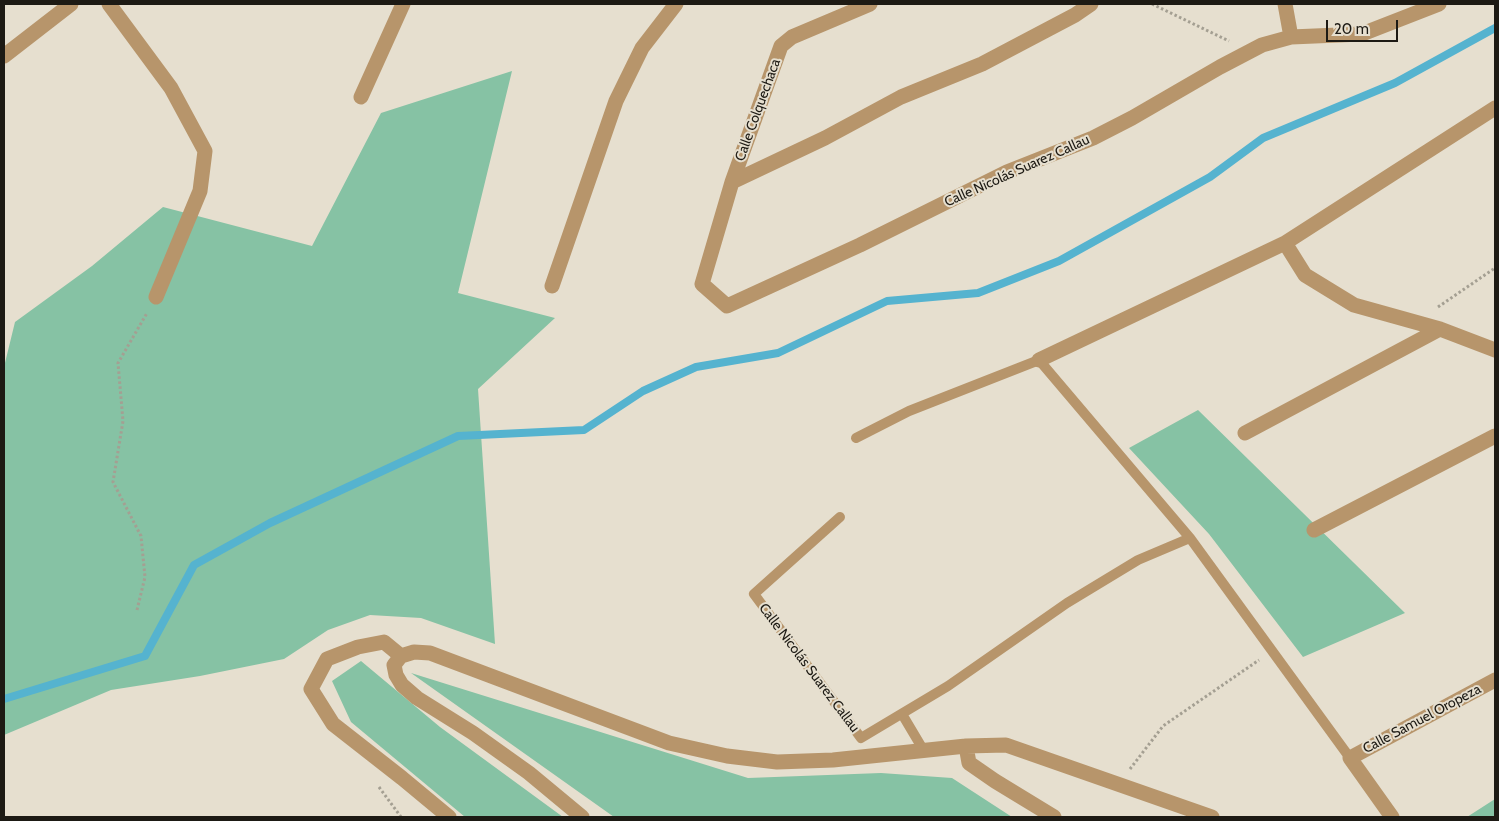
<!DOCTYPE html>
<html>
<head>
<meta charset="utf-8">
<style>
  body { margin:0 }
  #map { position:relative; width:1499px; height:821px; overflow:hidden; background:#e6dfcf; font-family:Cabin,sans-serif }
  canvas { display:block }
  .frame { position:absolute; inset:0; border:5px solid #1d1a14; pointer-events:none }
  .scale { position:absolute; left:1326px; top:20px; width:72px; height:22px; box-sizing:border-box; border:2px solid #1d1a14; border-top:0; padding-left:6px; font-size:15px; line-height:18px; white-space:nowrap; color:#1d1a14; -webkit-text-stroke:4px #e6dfcf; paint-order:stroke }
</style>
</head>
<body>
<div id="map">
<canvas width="1499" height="821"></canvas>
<div class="frame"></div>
<div class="scale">20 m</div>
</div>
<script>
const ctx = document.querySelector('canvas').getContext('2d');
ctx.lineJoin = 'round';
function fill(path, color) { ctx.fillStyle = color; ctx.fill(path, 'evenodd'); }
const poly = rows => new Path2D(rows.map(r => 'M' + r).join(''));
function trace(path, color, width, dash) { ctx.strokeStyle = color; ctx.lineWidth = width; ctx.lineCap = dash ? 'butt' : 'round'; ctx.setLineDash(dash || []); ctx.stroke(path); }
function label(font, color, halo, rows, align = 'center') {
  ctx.font = font + ' Cabin,sans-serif'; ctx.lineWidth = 4; ctx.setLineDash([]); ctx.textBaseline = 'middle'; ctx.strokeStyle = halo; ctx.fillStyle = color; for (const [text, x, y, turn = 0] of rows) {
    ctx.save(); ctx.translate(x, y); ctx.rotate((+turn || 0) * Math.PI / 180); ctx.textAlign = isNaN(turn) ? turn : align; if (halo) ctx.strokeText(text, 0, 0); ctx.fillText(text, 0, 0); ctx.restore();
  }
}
fill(poly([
  [512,71,458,293,555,318,478,389,495,644,421,618,370,615,328,630,284,659,200,676,111,690,4,735,4,367,15,322,92,266,163,207,312,246,381,113],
  [1198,410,1405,613,1303,657,1209,534,1129,448],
  [361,661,440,727,563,817,465,817,351,722,332,681],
  [411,673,748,778,881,773,952,778,1012,817,614,817],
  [1495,799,1495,817,1467,817]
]), '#86c2a4');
trace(poly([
  [4,699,145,656,194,565,270,523,458,436,584,430,643,391,696,367,778,353,887,301,978,293,1059,261,1210,177,1263,138,1395,83,1495,28]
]), '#55b3cf', 8);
trace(poly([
  [1152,4,1229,41],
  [1438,307,1495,268],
  [137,610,145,577,141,536,113,482,123,421,118,363,147,313],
  [1130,769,1163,726,1259,660],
  [379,787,401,817]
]), '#a49f92', 3, [2.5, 2.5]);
trace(poly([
  [856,438,909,411,1039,360,1190,538,1350,758],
  [840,517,754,594,861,738,948,686,1067,603,1138,560,1190,538],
  [902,714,924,751]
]), '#b7956b', 10);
trace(poly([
  [109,4,171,88,205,151,200,191,156,297],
  [870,4,792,37,781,46,732,182,702,284,727,306,860,245,1007,172,1093,138,1132,118,1220,67,1262,45,1291,37,1362,34,1439,4],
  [1285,4,1291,37],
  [4,56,71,4],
  [361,97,403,4],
  [732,182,825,138,901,97,982,64,1075,15,1091,4],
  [1285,243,1305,275,1354,305,1440,329,1495,350],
  [552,286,616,101,642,48,676,4],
  [1039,360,1285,243,1495,108],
  [1245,433,1440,329],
  [1314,530,1495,436],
  [401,656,384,642,358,647,327,659,311,689,333,724,402,778,449,817],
  [966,746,969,763,995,781,1054,817],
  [582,817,529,773,473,733,417,698,402,685,396,675,394,665,401,656,414,652,430,653,669,743,727,756,777,762,833,760,966,746,1006,745,1212,817],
  [1392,817,1350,758,1495,680]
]), '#b7956b', 15);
label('14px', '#1d1a14', '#e6dfcf', [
  ["Calle Colquechaca",758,110,-70],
  ["Calle Nicolás Suarez Callau",1017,171,-24],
  ["Calle Nicolás Suarez Callau",809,668,53],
  ["Calle Samuel Oropeza",1422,719,-28]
]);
</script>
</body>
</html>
